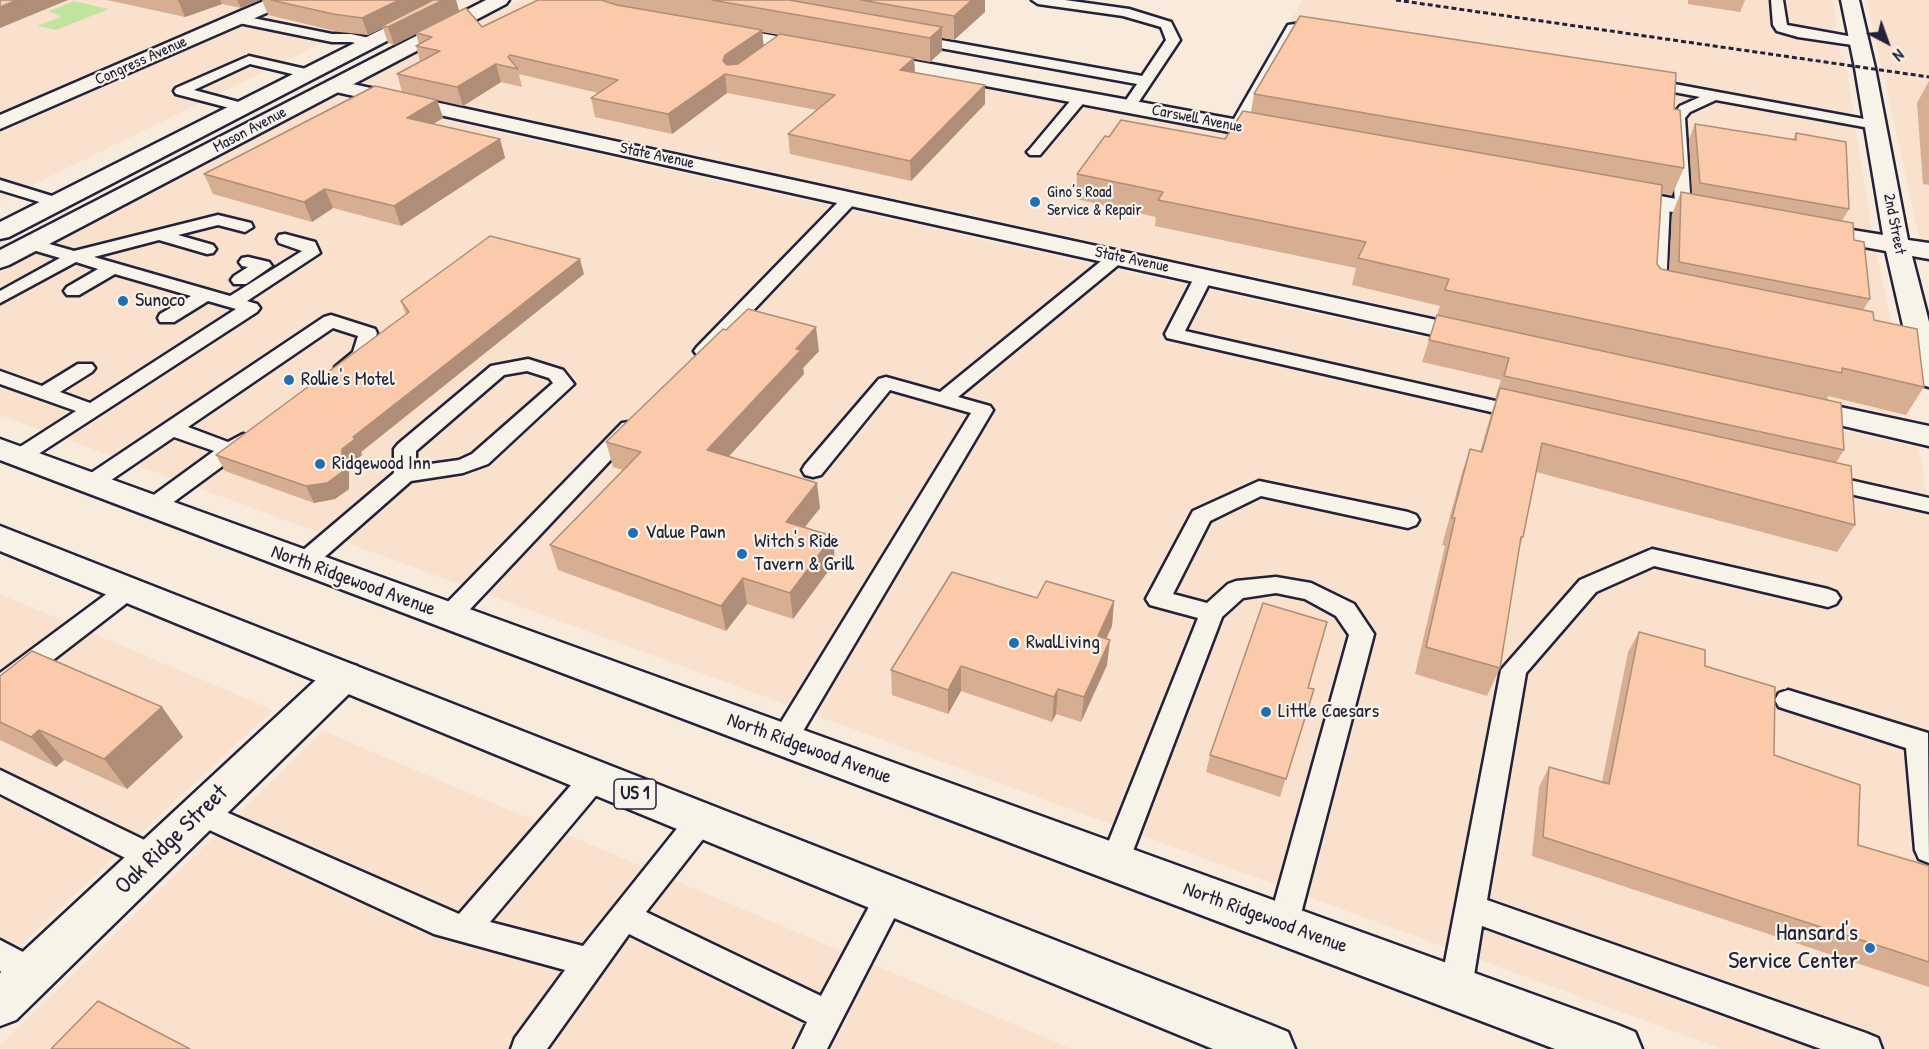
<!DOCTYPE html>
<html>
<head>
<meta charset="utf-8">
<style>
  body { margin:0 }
  #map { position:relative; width:1929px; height:1049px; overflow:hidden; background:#f8ebdc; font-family:"Patrick Hand",sans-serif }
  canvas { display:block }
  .north { position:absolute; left:1857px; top:12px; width:60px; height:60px; -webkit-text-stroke:4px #f7f3e8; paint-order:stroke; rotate:139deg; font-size:16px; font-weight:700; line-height:24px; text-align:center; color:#22223b }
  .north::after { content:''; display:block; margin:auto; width:21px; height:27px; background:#22223b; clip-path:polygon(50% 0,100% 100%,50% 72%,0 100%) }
</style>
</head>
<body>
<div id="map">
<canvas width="1929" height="1049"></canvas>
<div class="north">N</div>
</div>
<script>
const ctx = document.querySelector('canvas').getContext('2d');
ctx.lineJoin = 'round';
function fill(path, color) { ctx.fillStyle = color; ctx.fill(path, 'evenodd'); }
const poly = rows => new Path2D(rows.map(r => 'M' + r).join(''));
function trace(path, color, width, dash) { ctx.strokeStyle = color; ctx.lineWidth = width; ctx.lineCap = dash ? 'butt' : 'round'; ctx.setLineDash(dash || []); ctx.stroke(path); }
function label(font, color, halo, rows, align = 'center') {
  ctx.font = font + ' "Patrick Hand",sans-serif'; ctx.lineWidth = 4.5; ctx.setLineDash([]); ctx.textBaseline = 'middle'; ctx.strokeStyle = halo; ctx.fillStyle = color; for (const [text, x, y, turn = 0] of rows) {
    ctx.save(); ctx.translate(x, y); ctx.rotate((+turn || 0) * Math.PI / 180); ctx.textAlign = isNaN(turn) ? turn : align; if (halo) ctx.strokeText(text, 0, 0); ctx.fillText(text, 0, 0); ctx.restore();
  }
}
fill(poly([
  [0,0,264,0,0,114],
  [298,0,410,0,0,201,0,132],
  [521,0,545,0,614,19,1876,251,1912,419,359,83],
  [1302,0,1833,0,1840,55,1844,56,1845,60,1872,232,1241,119],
  [1867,0,1929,0,1929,242,1920,241],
  [336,96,1918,447,1925,478,1922,478,1929,498,1929,1049,1722,1049,0,415,0,272],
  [0,594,273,710,0,964],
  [323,731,1072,1049,0,1049,0,1046]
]), '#f9e1cd');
fill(poly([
  [74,1,109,9,56,30,37,26,61,17,49,11]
]), '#c1e59e');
const lane = poly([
  [1032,0,1065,0,1129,9,1171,22,1180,40,1134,109,1129,110,1122,106,1137,84,913,43,906,39,913,35,1142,76,1166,40,1161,27,1123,16,1038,4,1032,0],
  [1771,0,1783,0,1787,25,1859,38,1866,42,1859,46,1798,37,1777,31,1773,25,1771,0],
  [238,15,332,34,351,34,374,39,376,42,369,46,351,42,332,42,234,22,232,19,234,16,238,15],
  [1308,22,1329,26,1330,29,1324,33,1308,30,1298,31,1244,126,1242,129,1232,129,1230,126,1288,25,1308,22],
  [249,56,310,70,312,73,305,77,250,64,194,90,246,104,248,107,241,111,176,94,174,91,176,88,249,56],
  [1647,79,1875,121,1882,125,1875,129,1716,100,1690,112,1685,118,1691,207,1683,212,1675,207,1671,117,1680,106,1700,97,1642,86,1640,83,1642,80,1647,79],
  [1081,93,1086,94,1088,97,1086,100,1040,155,1030,155,1027,152,1030,149,1076,94,1081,93],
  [0,180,65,200,67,203,59,208,0,190,0,180],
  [851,193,859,198,857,201,711,355,697,355,694,351,697,347,845,195,851,193],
  [1662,198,1670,203,1666,288,1669,292,1666,296,1660,297,1651,295,1648,291,1654,203,1662,198],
  [218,215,251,223,253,227,245,232,218,225,178,235,213,245,216,249,213,253,207,254,159,240,94,257,230,296,302,251,279,243,277,239,279,235,285,234,315,242,320,253,247,301,257,304,260,308,257,312,26,462,19,464,12,462,8,457,12,452,76,411,0,384,0,371,42,386,78,364,92,364,95,368,92,372,60,392,90,403,236,309,208,301,174,322,160,322,158,318,160,314,191,296,115,274,79,295,67,295,64,291,67,287,98,269,76,262,0,303,0,291,60,258,26,248,23,244,26,240,32,239,74,251,218,215],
  [1117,252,1123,253,1126,257,1123,261,958,397,990,406,993,410,793,748,784,751,775,748,771,740,775,732,971,413,890,390,821,475,813,477,805,475,802,470,805,465,879,379,886,377,940,392,1111,253,1117,252],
  [248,257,269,262,272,266,246,284,234,284,231,280,234,276,248,267,242,266,239,262,242,258,248,257],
  [1204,271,1210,272,1213,276,1185,331,1522,407,1529,409,1532,413,1529,417,1522,419,1167,338,1165,334,1195,276,1198,272,1204,271],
  [331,315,375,329,377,333,369,359,352,371,338,371,335,367,353,352,358,336,333,328,188,427,228,442,243,434,250,436,253,441,250,446,160,512,152,514,144,512,141,507,144,502,214,451,174,437,98,489,90,491,82,489,79,484,82,479,324,317,331,315],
  [528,359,563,370,574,384,488,464,463,473,411,481,311,569,303,571,295,569,291,563,295,557,394,473,394,449,398,444,491,366,528,359],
  [527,371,549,378,553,383,472,454,459,460,416,466,416,451,504,375,527,371],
  [629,422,636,423,639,428,636,433,457,623,448,626,439,623,436,617,439,611,622,423,629,422],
  [1823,474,1929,498,1929,512,1815,486,1812,481,1815,476,1823,474],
  [1259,481,1408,512,1416,515,1419,520,1416,525,1408,528,1261,496,1210,521,1173,594,1207,603,1228,584,1236,581,1276,577,1311,583,1354,604,1374,634,1298,925,1294,935,1283,939,1272,935,1268,925,1349,635,1336,616,1305,599,1276,593,1243,598,1222,617,1125,872,1115,876,1105,872,1100,863,1198,618,1150,605,1146,599,1193,511,1259,481],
  [1652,549,1828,589,1836,592,1840,598,1836,604,1828,607,1654,566,1596,592,1526,673,1487,900,1866,1033,1878,1038,1882,1049,1821,1049,1482,926,1472,988,1467,999,1456,1003,1445,999,1440,988,1501,670,1580,580,1652,549],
  [128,581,136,584,140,590,136,596,9,694,0,697,0,673,120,584,128,581],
  [1788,690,1928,733,1929,863,1919,859,1915,850,1906,748,1779,707,1775,700,1779,693,1788,690],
  [595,766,605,769,609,777,605,785,490,922,583,946,691,811,701,808,711,811,715,820,711,829,646,912,821,996,879,888,890,884,901,888,905,897,827,1049,794,1049,807,1022,629,934,547,1049,511,1049,515,1038,565,970,434,934,190,821,186,813,190,805,200,801,210,805,459,914,585,769,595,766],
  [0,770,163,849,167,858,163,867,153,871,143,867,0,794,0,770],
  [0,940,44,963,49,973,44,983,33,988,0,971,0,940]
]);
const street = poly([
  [266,0,290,0,287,4,0,129,0,115,266,0],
  [334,80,1478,329,1488,331,1492,337,1488,343,1478,345,327,90,324,86,327,82,334,80],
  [1798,398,1929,426,1929,446,1788,413,1783,407,1788,401,1798,398],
  [344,662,357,666,363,676,357,686,16,1020,0,1026,0,973,331,666,344,662]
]);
const secondary = poly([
  [486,0,509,0,506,4,9,265,0,268,0,250,486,0],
  [1841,0,1859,0,1875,68,1908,240,1929,243,1929,259,1912,256,1929,322,1929,387,1919,384,1915,378,1886,251,1809,237,1800,235,1797,230,1800,225,1809,223,1883,235,1855,68,1841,0],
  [424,8,431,10,433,14,431,18,9,237,0,239,0,222,424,8],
  [717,25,814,43,821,45,824,49,821,53,814,55,710,35,708,31,710,27,717,25],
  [871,53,1277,127,1285,129,1288,134,1285,139,1277,141,864,63,861,59,864,55,871,53],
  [1617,188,1720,207,1729,209,1732,214,1729,219,1720,221,1609,200,1605,195,1609,190,1617,188]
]);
const primary = poly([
  [0,439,1618,1025,1635,1032,1642,1049,1555,1049,0,460,0,439],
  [0,526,1271,1025,1288,1032,1295,1049,1213,1049,0,551,0,526]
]);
trace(lane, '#22223b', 5);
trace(street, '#22223b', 5);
trace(secondary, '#22223b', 5);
trace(primary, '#22223b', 5);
fill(lane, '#f7f3e8');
fill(street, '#f7f3e8');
fill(secondary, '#f7f3e8');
fill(primary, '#f7f3e8');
trace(poly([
  [1396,0,1929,77]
]), '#22223b', 3, [5, 3]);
fill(poly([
  [107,0,260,0,241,8,222,4,185,17],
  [262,0,456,0,459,11,482,27,538,0,985,0,985,12,954,40,942,38,942,51,930,62,914,59,915,73,985,104,911,181,790,154,788,134,817,110,727,93,672,134,595,117,591,98,598,93,519,74,522,87,501,82,463,106,437,100,443,118,433,124,500,139,505,158,401,226,333,208,312,222,213,194,204,174,402,92,397,74,420,62,416,46,419,44,416,34,394,45,388,43,383,28,368,35,339,32,268,15],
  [762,32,779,35,763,46],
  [1688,0,1745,0,1740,12,1688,4],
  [1929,81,1929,185,1923,184,1917,103],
  [1254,94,1684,168,1672,195,1662,193,1657,264,1661,269,1669,271,1672,214,1681,192,1692,194,1689,139,1695,124,1793,140,1796,133,1849,209,1842,221,1854,240,1870,299,1863,310,1874,320,1924,387,1906,415,1828,396,1827,400,1844,450,1836,463,1855,525,1837,552,1536,472,1523,537,1520,546,1500,668,1487,696,1415,674,1445,546,1442,545,1461,476,1470,449,1480,452,1491,414,1496,399,1495,398,1501,380,1422,362,1440,306,1352,285,1356,268,1155,226,1156,217,1076,199,1077,174,1225,139,1251,112],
  [584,274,361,452,362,455,349,465,349,489,335,499,314,503,225,471,216,455,406,315,401,301],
  [819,351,803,368,804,374,729,456,820,508,804,528,835,562,793,619,747,604,726,631,558,570,550,545,623,470,613,467,606,442],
  [1037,598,1114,601,1112,626,1106,639,1107,665,1081,722,1056,714,1052,722,961,691,948,714,892,695,891,670],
  [1639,632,1705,666,1774,755,1858,845,1929,866,1929,987,1532,856,1539,787,1549,767,1602,782,1628,652],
  [0,676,162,707,183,737,127,789,64,760,56,767,0,740],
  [1308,688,1314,689,1280,797,1206,772,1210,755]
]), '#d7ae92');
fill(poly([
  [17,0,68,0,0,28,0,7],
  [178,0,220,0,222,4,185,17],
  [237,0,260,0,241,8],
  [399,0,436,0,382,26,383,28,368,35,362,18],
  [443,0,456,0,459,11,394,45,388,27],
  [972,0,985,0,985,12,954,40,954,16],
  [942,27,942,51,930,62,930,38],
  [762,30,764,48,725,74,727,93,672,134,668,114,723,61,725,55],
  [914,58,915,76,900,70],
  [496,64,501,82,463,106,457,87],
  [985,85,985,104,911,181,910,161],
  [437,100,443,118,413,136,407,118],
  [500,139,505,158,401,226,394,206],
  [325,189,333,208,312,222,304,202],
  [580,259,584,274,361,452,362,455,349,465,349,489,335,499,314,503,306,486,353,437],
  [816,327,819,351,803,368,804,374,712,475,707,450,796,349],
  [817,483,820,508,789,547,786,522],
  [833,536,835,562,793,619,790,593],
  [743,578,747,604,726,631,721,606],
  [1114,601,1112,626,1096,661,1098,636],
  [1110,640,1107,665,1081,722,1084,697],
  [961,666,961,691,948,714,948,690],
  [1058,689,1056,714,1052,722,1054,697],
  [162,707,183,737,127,789,104,759],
  [39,730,64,760,56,767,31,737]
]), '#af8d77');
const building = poly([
  [0,0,17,0,0,7,0,0],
  [271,0,399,0,362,18,333,14,271,0],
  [433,0,443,0,388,27,382,26,433,0],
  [538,0,601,0,617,5,762,30,725,55,723,61,727,65,738,64,780,34,914,58,900,70,985,85,910,161,788,134,835,95,725,74,668,114,591,98,618,80,510,55,508,57,518,69,496,64,457,87,397,74,440,51,416,46,432,37,416,33,466,8,482,27,538,0],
  [712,0,789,0,942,27,930,38,712,0],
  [861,0,972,0,954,16,861,0],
  [1300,16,1676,73,1674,109,1680,110,1684,168,1254,94,1300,16],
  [375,86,437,100,407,118,500,139,394,206,325,189,304,202,204,174,375,86],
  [1243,111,1662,185,1657,264,1661,269,1873,312,1874,320,1917,329,1924,387,1842,368,1842,373,1445,290,1449,279,1358,258,1366,242,1158,200,1163,192,1077,174,1105,136,1109,137,1121,120,1225,139,1243,111],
  [1695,124,1796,140,1796,133,1846,142,1849,209,1700,183,1695,124],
  [1681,192,1853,223,1854,240,1864,242,1870,299,1679,262,1681,192],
  [490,236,580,259,353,437,355,439,342,449,342,472,327,483,306,486,216,455,409,312,401,301,490,236],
  [748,309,816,327,796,349,801,350,707,450,817,483,786,522,833,536,790,593,743,578,721,606,550,545,641,452,606,442,723,329,726,330,748,309],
  [1437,315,1841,403,1844,450,1504,376,1509,358,1429,340,1437,315],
  [1500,388,1851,466,1855,525,1542,443,1523,537,1521,537,1500,668,1426,647,1455,518,1452,518,1470,449,1482,452,1500,388],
  [952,572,1037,598,1046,581,1114,601,1098,636,1110,640,1084,697,1058,689,1054,697,961,666,948,690,891,670,952,572],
  [1263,603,1327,622,1308,688,1314,689,1286,779,1210,755,1263,603],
  [1639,632,1705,650,1705,666,1775,687,1774,755,1860,785,1858,845,1929,866,1929,962,1543,837,1549,767,1609,784,1639,632],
  [32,651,162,707,104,759,39,730,31,737,0,722,0,676,32,651],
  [98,1001,190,1049,51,1049,98,1001]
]);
fill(building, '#facaaa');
trace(building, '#af8d77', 1.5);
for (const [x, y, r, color] of [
  [1035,202,6,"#1f6fb2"],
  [123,301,6,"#1f6fb2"],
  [289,380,6,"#1f6fb2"],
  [320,464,6,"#1f6fb2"],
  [633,533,6,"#1f6fb2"],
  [742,554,6,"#1f6fb2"],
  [1014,643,6,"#1f6fb2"],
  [1266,712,6,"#1f6fb2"],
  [1870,948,6,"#1f6fb2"]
]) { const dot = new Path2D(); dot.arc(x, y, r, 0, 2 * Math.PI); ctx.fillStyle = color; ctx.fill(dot); trace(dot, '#f7f3e8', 2); }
label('16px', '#22223b', '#f7f3e8', [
  ["Congress Avenue",141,61,-24],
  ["Carswell Avenue",1197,119,11],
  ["Mason Avenue",250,130,-28],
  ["State Avenue",657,156,12],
  ["2nd Street",1894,224,79],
  ["State Avenue",1132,260,12]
]);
label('16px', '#22223b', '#f7f3e8', [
  ["Gino’s Road",1047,193],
  ["Service & Repair",1047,211]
], 'left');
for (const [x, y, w] of [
  [635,794,42]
]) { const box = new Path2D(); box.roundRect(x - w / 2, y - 15, w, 30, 4.5); ctx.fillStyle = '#f7f3e8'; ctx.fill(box); trace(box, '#22223b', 1.5); }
label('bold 18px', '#22223b', null, [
  ["US 1",635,794]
]);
label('20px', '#22223b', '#f7f3e8', [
  ["Sunoco",135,301],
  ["Rollie's Motel",301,380],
  ["Ridgewood Inn",332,464],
  ["Value Pawn",645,533],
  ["Witch's Ride",754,542],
  ["Tavern & Grill",754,565],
  ["RwalLiving",1026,643],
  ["Little Caesars",1278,712]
], 'left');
label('20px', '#22223b', '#f7f3e8', [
  ["North Ridgewood Avenue",353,581,20],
  ["North Ridgewood Avenue",809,749,20],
  ["North Ridgewood Avenue",1265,918,20]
]);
label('24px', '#22223b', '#f7f3e8', [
  ["Oak Ridge Street",172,840,-44]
]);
label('24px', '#22223b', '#f7f3e8', [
  ["Hansard's",1858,934],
  ["Service Center",1858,962]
], 'right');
</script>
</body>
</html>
